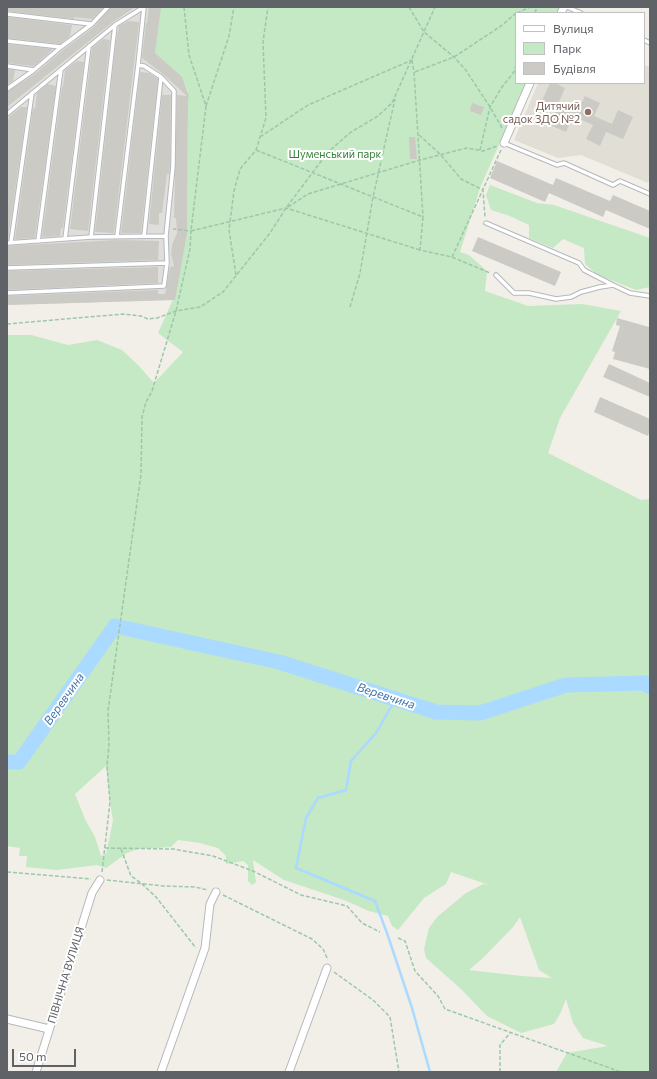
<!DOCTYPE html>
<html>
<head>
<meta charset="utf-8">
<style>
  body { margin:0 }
  #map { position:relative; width:657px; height:1079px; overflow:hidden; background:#f1efe8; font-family:Commissioner,sans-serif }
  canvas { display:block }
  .frame { position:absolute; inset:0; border:8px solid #5f6368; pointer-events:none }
  .legend { position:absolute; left:515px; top:12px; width:130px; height:72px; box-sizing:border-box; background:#fff; border:1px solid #bfc1c3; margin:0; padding:5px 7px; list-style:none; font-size:12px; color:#5f6368 }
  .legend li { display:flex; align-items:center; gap:8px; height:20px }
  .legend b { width:20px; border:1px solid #bfc1c3 }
  .scale { position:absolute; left:12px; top:1049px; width:64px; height:18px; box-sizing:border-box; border:2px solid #5f6368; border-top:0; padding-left:5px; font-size:12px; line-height:14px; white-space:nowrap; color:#5f6368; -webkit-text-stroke:3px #fff; paint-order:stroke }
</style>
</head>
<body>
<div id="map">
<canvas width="657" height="1079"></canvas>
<div class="frame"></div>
<ul class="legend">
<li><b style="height:5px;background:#fff"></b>Вулиця</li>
<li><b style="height:11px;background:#c5e8c5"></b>Парк</li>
<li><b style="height:11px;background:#cccac5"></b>Будівля</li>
</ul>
<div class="scale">50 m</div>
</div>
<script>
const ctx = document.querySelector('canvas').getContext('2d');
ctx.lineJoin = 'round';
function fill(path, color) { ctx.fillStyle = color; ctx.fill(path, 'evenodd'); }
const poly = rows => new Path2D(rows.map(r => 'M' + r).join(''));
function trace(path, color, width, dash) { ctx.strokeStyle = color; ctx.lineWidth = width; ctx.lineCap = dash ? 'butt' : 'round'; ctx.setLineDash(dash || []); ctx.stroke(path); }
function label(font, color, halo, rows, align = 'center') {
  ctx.font = font + ' Commissioner,sans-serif'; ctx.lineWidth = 4; ctx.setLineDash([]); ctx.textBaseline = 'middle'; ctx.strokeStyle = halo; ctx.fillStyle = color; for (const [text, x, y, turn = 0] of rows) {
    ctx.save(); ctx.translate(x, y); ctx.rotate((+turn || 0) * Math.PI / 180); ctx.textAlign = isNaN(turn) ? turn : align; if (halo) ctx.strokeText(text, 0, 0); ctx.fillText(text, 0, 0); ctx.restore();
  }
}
fill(poly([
  [7,7,161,7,182,77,188,92,187,234,174,300,7,305]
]), '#e0deda');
fill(poly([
  [644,65,650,67,650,178,648,183,581,155,558,158,514,140,538,83,644,83]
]), '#e1ded6');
fill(poly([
  [161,7,559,7,557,13,516,13,516,83,526,83,480,188,460,252,469,255,487,271,485,291,528,306,582,304,621,311,560,418,548,453,641,500,650,499,650,1072,556,1072,567,1053,608,1046,583,1038,573,1023,566,999,561,1012,554,1024,521,1033,487,1016,461,989,426,958,424,949,429,928,437,917,466,893,483,884,489,885,451,872,446,884,424,898,398,930,392,926,388,916,369,911,344,900,284,880,253,860,256,882,252,885,248,881,248,865,243,861,226,864,226,856,218,848,200,843,178,840,171,847,138,849,127,853,106,868,97,865,57,870,26,867,27,856,19,856,20,848,7,846,7,335,31,335,68,345,97,340,122,350,138,365,154,383,183,352,158,333,175,295,187,234,188,91,182,78,155,53],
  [106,766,110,802,113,821,106,854,101,856,95,837,85,819,75,794],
  [520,917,539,970,552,978,522,976,469,970,482,959,513,927],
  [490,185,537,203,554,205,650,238,650,287,636,290,598,275,585,264,584,248,563,239,553,248,529,238,529,225,510,216,491,210,486,195]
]), '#c5e8c5');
trace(poly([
  [395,700,376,733,351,761,346,790,318,798,306,818,296,868,375,901,387,933,412,1008,430,1072]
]), '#aadaff', 2.5);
trace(poly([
  [124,628,279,662,436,712,480,713,566,685,645,683,650,687],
  [7,762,19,762,115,626]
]), '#aadaff', 15);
fill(poly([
  [7,7,104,7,92,19,74,17,74,19,7,11],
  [111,7,135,7,113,22,7,107,7,92,36,73,63,50,94,27],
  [149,7,161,7,155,53,182,77,190,99,188,96,187,234,175,300,7,305,7,296,158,290,158,294,165,294,170,267,174,266,171,254,172,245,177,233,176,218,174,218,177,95,187,96,163,74,142,58,146,23,147,23],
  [7,17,72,25,70,36,60,44,7,38],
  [128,21,139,22,114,233,95,232,116,41,119,26],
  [103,39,110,40,88,231,70,229,92,48],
  [7,44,53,49,34,66,7,63],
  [77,61,84,62,63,228,61,228,60,236,42,237,62,86,63,87,65,70],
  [7,69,15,70,13,81,7,85],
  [140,72,149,73,158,79,141,233,121,233],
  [550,83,555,83,565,88,559,102,578,110,585,96,600,103,594,116,612,124,618,110,633,117,623,139,606,132,600,146,586,139,593,125,573,116,566,132,550,125,556,110,541,103],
  [48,84,56,86,35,238,15,239,33,108,35,109,37,93],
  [162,95,171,95,170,166,169,174,167,174,162,213,159,213,159,225,149,224],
  [472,103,484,107,481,115,470,111],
  [21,107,27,107,8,240,7,240,7,128,9,117],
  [409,137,415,137,417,159,410,159],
  [497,161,553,185,556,178,610,201,613,195,650,211,650,229,606,210,603,217,549,193,545,202,490,178],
  [478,237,561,272,555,286,472,251],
  [118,240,159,241,158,260,7,265,7,246],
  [158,267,158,283,7,290,7,271],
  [617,318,649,327,650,369,613,359,615,352,612,351,620,326,616,325],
  [609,364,650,383,650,397,603,377],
  [600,397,650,419,650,431,648,436,594,412]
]), '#cccac5');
const service = poly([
  [567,7,581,13],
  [7,14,91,24],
  [644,40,650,43],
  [7,41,61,47],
  [7,66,34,70],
  [7,89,34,70,61,47,92,24,108,7],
  [7,114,115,25,144,7],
  [504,143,557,165,564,163,613,185,620,181,650,194],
  [486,223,579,263,584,270,613,285],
  [117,236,138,65],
  [144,236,161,77],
  [91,237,115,25],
  [65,239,89,46],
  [38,241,61,69],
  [11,242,32,93],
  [7,243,91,237,166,236],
  [7,268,167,263],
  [496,275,514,293,529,293,556,299,571,297,581,292,600,287,613,285,630,293,650,296],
  [7,293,164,286,167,263,166,236,173,166,174,91,161,77,144,66,138,65,144,7]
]);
const minor = poly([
  [561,13,564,7],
  [504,143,530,83],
  [7,1019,49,1029],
  [36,1072,92,893,100,880],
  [161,1072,205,948,210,904,216,892],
  [289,1072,327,968]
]);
trace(service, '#b5b8bc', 5.5);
trace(minor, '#b5b8bc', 9);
trace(poly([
  [184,7,189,55,206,106,191,231,286,208,420,250],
  [409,7,424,32,454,57,465,69,490,107,502,128],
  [517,13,530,7],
  [535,13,537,7],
  [412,60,414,72,423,217],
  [415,72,454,57,501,26,516,13],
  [206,106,229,36,234,7],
  [419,135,441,155,461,179,483,190,485,217],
  [260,137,308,105,412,60],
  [256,150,423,217,420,250,452,257,490,273],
  [480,150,490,107,502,87,514,72,516,65],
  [288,207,308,194,420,160,467,148,483,151,497,146],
  [452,257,501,150],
  [236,275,229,230,234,191,240,169,256,150,266,118,263,42,268,7],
  [350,307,360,273,373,197,395,99],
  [7,324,123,314,141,316,148,319,157,318,176,311,200,307,223,292,270,233,286,208,328,152,351,132,378,116,392,103,435,7],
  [105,848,173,849,213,856,253,871,301,895,347,906,362,923,380,932],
  [121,849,131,876,141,883,156,897,196,948],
  [7,872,91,879],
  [102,872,110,802,107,766,109,745,108,711,141,474,142,417,146,402,152,391,176,311,190,249,191,231,173,229],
  [107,880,164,886,195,887,208,890],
  [223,895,312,939,323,949,328,960],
  [398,938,405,941,415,971,438,996,445,1009,621,1072],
  [334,972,373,1000,390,1017,399,1072],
  [500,1072,500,1045,510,1033]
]), '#9cc7a9', 1.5, [4, 2]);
trace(service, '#fff', 3.5);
trace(minor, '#fff', 7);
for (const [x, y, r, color] of [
  [588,112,4,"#8d6e63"]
]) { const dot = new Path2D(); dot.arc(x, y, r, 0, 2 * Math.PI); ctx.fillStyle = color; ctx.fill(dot); trace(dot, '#fff', 1.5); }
label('11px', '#785e54', '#fff', [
  ["Дитячий",580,106],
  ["садок ЗДО №2",580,119]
], 'right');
label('11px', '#348238', '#fff', [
  ["Шуменський парк",335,154]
]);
label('11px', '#5f6368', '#fff', [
  ["ПІВНІЧНА ВУЛИЦЯ",66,975,-73]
]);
label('italic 12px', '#4174aa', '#fff', [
  ["Веревчина",386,696,18],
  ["Веревчина",64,699,-55]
]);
</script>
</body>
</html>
